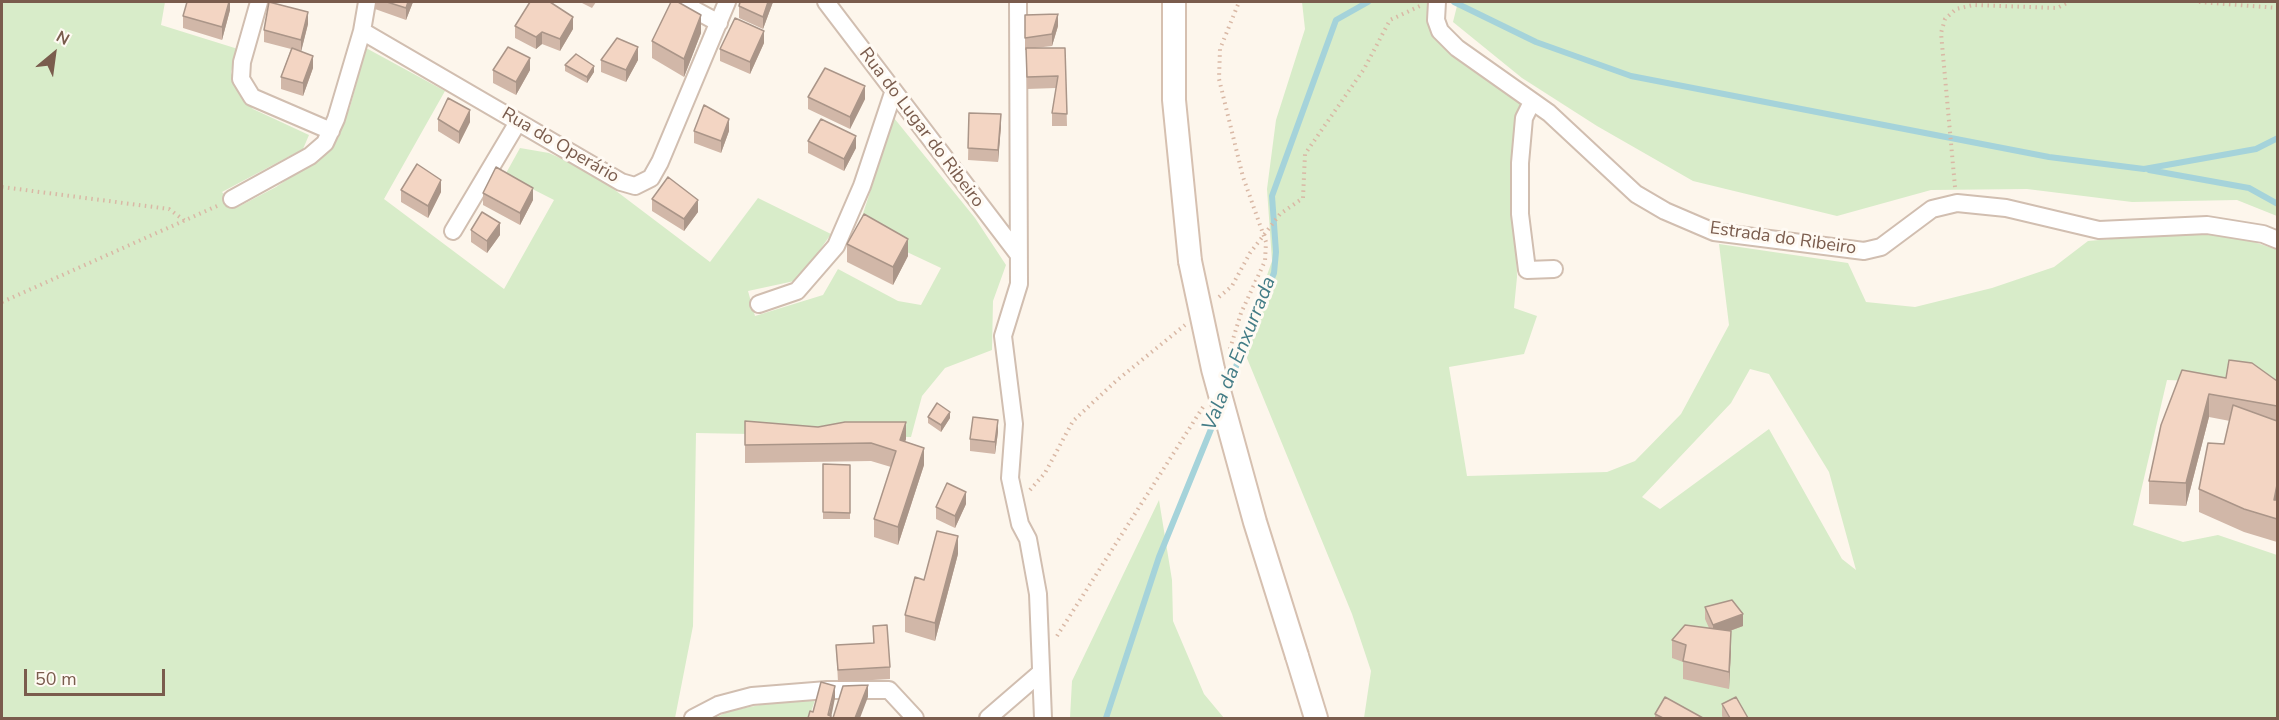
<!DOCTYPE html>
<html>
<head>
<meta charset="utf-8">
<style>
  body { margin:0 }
  #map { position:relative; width:2279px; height:720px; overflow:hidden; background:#fdf6ec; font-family:"Nunito Sans",sans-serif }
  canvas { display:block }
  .frame { position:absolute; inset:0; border:3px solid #7a5c4d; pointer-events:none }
  .north { position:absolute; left:24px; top:24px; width:60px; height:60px; -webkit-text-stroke:4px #fffaf3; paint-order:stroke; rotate:29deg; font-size:16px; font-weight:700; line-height:24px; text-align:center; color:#7a5c4d }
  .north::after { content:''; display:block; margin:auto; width:21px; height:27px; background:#7a5c4d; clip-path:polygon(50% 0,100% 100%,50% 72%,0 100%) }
  .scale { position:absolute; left:24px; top:669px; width:141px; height:27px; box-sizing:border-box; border:3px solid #7a5c4d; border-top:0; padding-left:8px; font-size:18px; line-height:21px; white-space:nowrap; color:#7a5c4d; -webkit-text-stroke:4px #fffaf3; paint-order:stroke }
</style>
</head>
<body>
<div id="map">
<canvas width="2279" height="720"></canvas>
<div class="frame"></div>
<div class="north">N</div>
<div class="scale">50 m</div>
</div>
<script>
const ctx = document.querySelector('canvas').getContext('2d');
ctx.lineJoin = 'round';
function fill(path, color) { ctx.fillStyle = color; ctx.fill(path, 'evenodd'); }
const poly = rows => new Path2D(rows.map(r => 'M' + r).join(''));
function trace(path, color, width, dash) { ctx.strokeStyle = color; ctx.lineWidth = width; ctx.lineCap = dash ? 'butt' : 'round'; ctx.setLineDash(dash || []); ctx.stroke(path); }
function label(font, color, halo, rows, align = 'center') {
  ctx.font = font + ' "Nunito Sans",sans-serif'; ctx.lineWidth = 6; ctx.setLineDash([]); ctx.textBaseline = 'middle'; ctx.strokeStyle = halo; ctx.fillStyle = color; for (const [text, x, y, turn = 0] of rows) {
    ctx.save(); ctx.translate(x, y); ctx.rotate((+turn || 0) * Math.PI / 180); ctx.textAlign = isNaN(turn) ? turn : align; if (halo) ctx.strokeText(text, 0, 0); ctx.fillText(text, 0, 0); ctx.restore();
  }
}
fill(poly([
  [2,2,165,2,161,25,238,49,231,72,236,88,253,109,309,135,303,149,222,192,236,208,276,187,332,149,350,107,366,48,445,91,384,199,504,289,554,200,505,175,520,148,549,153,591,172,710,262,758,198,831,234,799,280,748,291,755,316,823,295,838,269,898,301,921,305,941,268,858,229,894,118,975,218,1006,265,993,301,992,350,945,368,922,396,911,437,696,433,693,626,675,718,2,718],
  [1302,2,1431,2,1434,29,1522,104,1514,147,1517,277,1514,308,1537,316,1524,354,1449,367,1467,476,1607,472,1635,461,1681,414,1729,325,1719,244,1848,263,1866,302,1915,307,1992,288,2054,267,2088,241,2218,230,2278,250,2277,404,2221,382,2167,380,2133,525,2183,542,2218,535,2277,555,2277,718,1364,718,1371,671,1352,614,1242,346,1272,261,1267,189,1276,120,1305,29],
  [1750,369,1769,374,1829,472,1856,570,1842,559,1769,429,1660,509,1642,497,1731,403],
  [1458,2,2277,2,2277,216,2237,200,2132,202,2027,189,1931,190,1837,216,1693,181,1597,126,1522,78,1453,22],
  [1159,500,1172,580,1173,621,1204,694,1224,718,1070,718,1072,681],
  [817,694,809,718,715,718,729,711]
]), '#d8ecc9');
trace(poly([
  [1454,2,1536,42,1631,76,2049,157,2144,169,2256,149,2278,138],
  [2149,170,2249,188,2278,204],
  [1226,391,1274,273,1276,252,1272,196,1336,20,1368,2],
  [1106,718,1159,557,1218,412]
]), '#a5d3da', 6);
const street = poly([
  [259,2,242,62,241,79,252,97,331,131],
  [680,2,719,23],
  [826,2,1018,254],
  [1018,2,1019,284,1003,336,1014,424,1010,478,1020,524,1028,539,1038,594,1043,718],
  [1437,2,1436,20,1440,31,1457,48,1549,113,1636,194,1665,211,1714,232,1864,251,1881,247,1932,209,1957,203,2006,208,2099,230,2207,225,2263,234,2278,240],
  [362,31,621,182,635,186,651,178,660,162,727,2],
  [1532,102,1524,118,1520,163,1520,214,1527,270,1554,269],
  [232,199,310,156,325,143,336,119,362,31,367,2],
  [453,231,518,122],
  [759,304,797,291,836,246,862,186,893,93],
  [693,718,718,705,752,696,827,690,889,690,915,718],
  [988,718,1039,674]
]);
const secondary = poly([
  [1174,2,1174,100,1190,261],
  [1297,656,1316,718]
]);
trace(street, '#d1beb0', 20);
trace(secondary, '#d6c0b0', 26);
trace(poly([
  [2199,2,2278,8],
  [2,187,169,209,185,221],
  [1955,187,1941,33,1945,19,1956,9,1973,5,2057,8,2069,2],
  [1219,297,1232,286,1250,253,1280,214,1303,198,1305,154,1364,69,1390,20,1422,5],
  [2,302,217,206],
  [1230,349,1241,313,1265,261,1266,242,1243,177,1219,79,1220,49,1239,2],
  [1030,490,1045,473,1073,421,1116,381,1185,325],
  [1057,636,1203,407]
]), '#d9b8a5', 4, [1.5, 4.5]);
trace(street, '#fff', 16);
trace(secondary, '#fff', 22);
const secondaryBridge = poly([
  [1190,261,1213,369,1255,522,1297,656]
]);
trace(secondaryBridge, '#d6c0b0', 26, []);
trace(secondaryBridge, '#fff', 22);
fill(poly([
  [230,2,230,10,222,40,183,28,183,16],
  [375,2,413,2,406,20,375,9],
  [580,2,596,2,592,8],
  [773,2,763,29,739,18,739,6],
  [1025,15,1058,26,1052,46,1035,48,1065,48,1067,126,1052,126,1052,113,1056,88,1027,89,1026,50,1025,50],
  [308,24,301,51,313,68,303,96,281,89,281,77,291,49,264,42,264,30],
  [515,26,573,29,560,51,542,44,536,49,515,38],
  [701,33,684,77,652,58,652,41],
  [764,43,750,74,720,61,720,49],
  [601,60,638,60,626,82,601,72],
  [565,65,594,72,587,83,565,71],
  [493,70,530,70,516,95,493,83],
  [808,97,865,99,850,129,808,109],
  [969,113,1001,126,998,162,968,160],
  [438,119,470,122,459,144,438,131],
  [694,131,729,131,721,153,694,143],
  [808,141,856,148,844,171,808,153],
  [401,190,441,192,428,218,401,202],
  [483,193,533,200,520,225,483,205],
  [652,199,698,212,684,231,652,211],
  [471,230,500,235,487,253,471,242],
  [847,244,908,256,893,285,847,262],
  [2226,378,2277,381,2277,542,2244,532,2199,512,2199,489,2224,444,2230,421,2209,417,2186,506,2149,504,2149,481,2161,425],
  [928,417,950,418,941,432,928,423],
  [745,421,906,439,905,441,924,465,898,545,874,537,874,519,891,467,871,461,745,463],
  [998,432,995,454,970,451,970,439],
  [823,464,850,465,850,519,823,519],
  [966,504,955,528,936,519,936,507],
  [958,554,935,641,905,632,905,615,924,580],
  [1705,607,1743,626,1730,631,1731,649,1729,689,1683,679,1683,662,1672,658,1672,640,1709,628,1705,619],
  [873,626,890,667,890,679,838,682,836,645,873,643],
  [1722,704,1748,718,1723,718,1722,716],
  [1655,714,1703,718,1655,718]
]), '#d1b7a8');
fill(poly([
  [229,2,230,2,230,10,222,40,222,27],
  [408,2,413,2,406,20,406,8],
  [768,2,773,2,763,29,763,17],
  [308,12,308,24,301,52,301,40],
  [1058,14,1058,26,1052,46,1052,34],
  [701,15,701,33,684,77,684,59],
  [573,17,573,29,560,51,560,39],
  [764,31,764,43,750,74,750,62],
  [542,32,542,44,536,49,536,37],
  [638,47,638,60,626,82,626,70],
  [313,56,313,68,303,96,303,83],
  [530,58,530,70,516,95,516,82],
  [594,66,594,72,587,83,587,77],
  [865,86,865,99,850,129,850,117],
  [470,110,470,122,459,144,459,132],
  [1001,114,1001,126,998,162,998,150],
  [729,119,729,131,721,153,721,141],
  [856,136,856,148,844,171,844,159],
  [441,180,441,192,428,218,428,206],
  [533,188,533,200,520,225,520,213],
  [698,200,698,212,684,231,684,219],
  [500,223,500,235,487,253,487,241],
  [908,239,908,256,893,285,893,267],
  [2209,394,2209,417,2186,506,2186,483],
  [950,412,950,418,941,432,941,425],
  [998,420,998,432,995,454,995,442],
  [906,422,906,439,900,457,900,440],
  [924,448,924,465,898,545,898,527],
  [2277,485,2277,508,2274,500],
  [966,492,966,504,955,528,955,516],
  [958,536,958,554,935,641,935,623],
  [1743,614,1743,626,1713,637,1713,625],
  [1731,631,1731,649,1729,689,1729,672],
  [868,685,868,697,860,718,855,718],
  [835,686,835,698,831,718,828,718]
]), '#aa9588');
const building = poly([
  [187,2,229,2,222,27,183,16,187,2],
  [269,2,308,12,301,40,264,30,269,2],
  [387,2,408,2,406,8,387,2],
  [530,2,550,2,573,17,560,39,542,32,536,37,515,26,530,2],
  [671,2,678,2,701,15,684,59,652,41,671,2],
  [740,2,768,2,763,17,739,6,740,2],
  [1058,14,1052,34,1025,38,1025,15,1058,14],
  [735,18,764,31,750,62,720,49,735,18],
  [617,38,638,47,626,70,601,60,617,38],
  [508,47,530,58,516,82,493,70,508,47],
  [292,48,313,56,303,83,281,77,292,48],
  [1026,48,1065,48,1067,114,1052,113,1058,76,1027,77,1026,48],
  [576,54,594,66,587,77,565,65,576,54],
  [825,68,865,86,850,117,808,97,825,68],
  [448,98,470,110,459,132,438,119,448,98],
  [704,105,729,119,721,141,694,131,704,105],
  [969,113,1001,114,998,150,968,148,969,113],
  [821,119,856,136,844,159,808,141,821,119],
  [417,164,441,180,428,206,401,190,417,164],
  [496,167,533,188,520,213,483,193,496,167],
  [668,177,698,200,684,219,652,199,668,177],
  [482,212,500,223,487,241,471,230,482,212],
  [864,214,908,239,893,267,847,244,864,214],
  [2229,360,2252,363,2277,381,2277,406,2209,394,2186,483,2149,481,2161,425,2182,370,2226,378,2229,360],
  [937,403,950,412,941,425,928,417,937,403],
  [2233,405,2277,421,2277,485,2274,500,2277,500,2277,519,2244,509,2199,489,2208,443,2224,444,2233,405],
  [973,417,998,420,995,442,970,439,973,417],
  [745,421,818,427,845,422,906,422,900,440,924,448,898,527,874,519,896,451,871,443,745,445,745,421],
  [823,464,850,465,850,513,823,512,823,464],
  [947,483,966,492,955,516,936,507,947,483],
  [937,531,958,536,935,623,905,615,915,577,924,580,937,531],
  [1732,600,1743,614,1713,625,1705,607,1732,600],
  [887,625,890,667,838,670,836,645,874,643,873,626,887,625],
  [1685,625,1731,631,1729,672,1683,661,1686,645,1672,640,1685,625],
  [821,682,835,686,828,715,831,716,830,718,808,718,810,711,813,712,821,682],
  [868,685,855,718,833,718,843,686,868,685],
  [1665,697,1703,718,1663,718,1655,714,1665,697],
  [1736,697,1748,718,1730,718,1722,704,1736,697]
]);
fill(building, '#f3d5c3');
trace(building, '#aa9588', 1.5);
label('18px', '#7a5c4d', '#fffaf3', [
  ["Rua do Lugar do Ribeiro",921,128,53],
  ["Rua do Operário",560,146,30],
  ["Estrada do Ribeiro",1783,239,8]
]);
label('italic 20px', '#437c86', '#fffaf3', [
  ["Vala da Enxurrada",1240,354,-68]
]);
</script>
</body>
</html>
